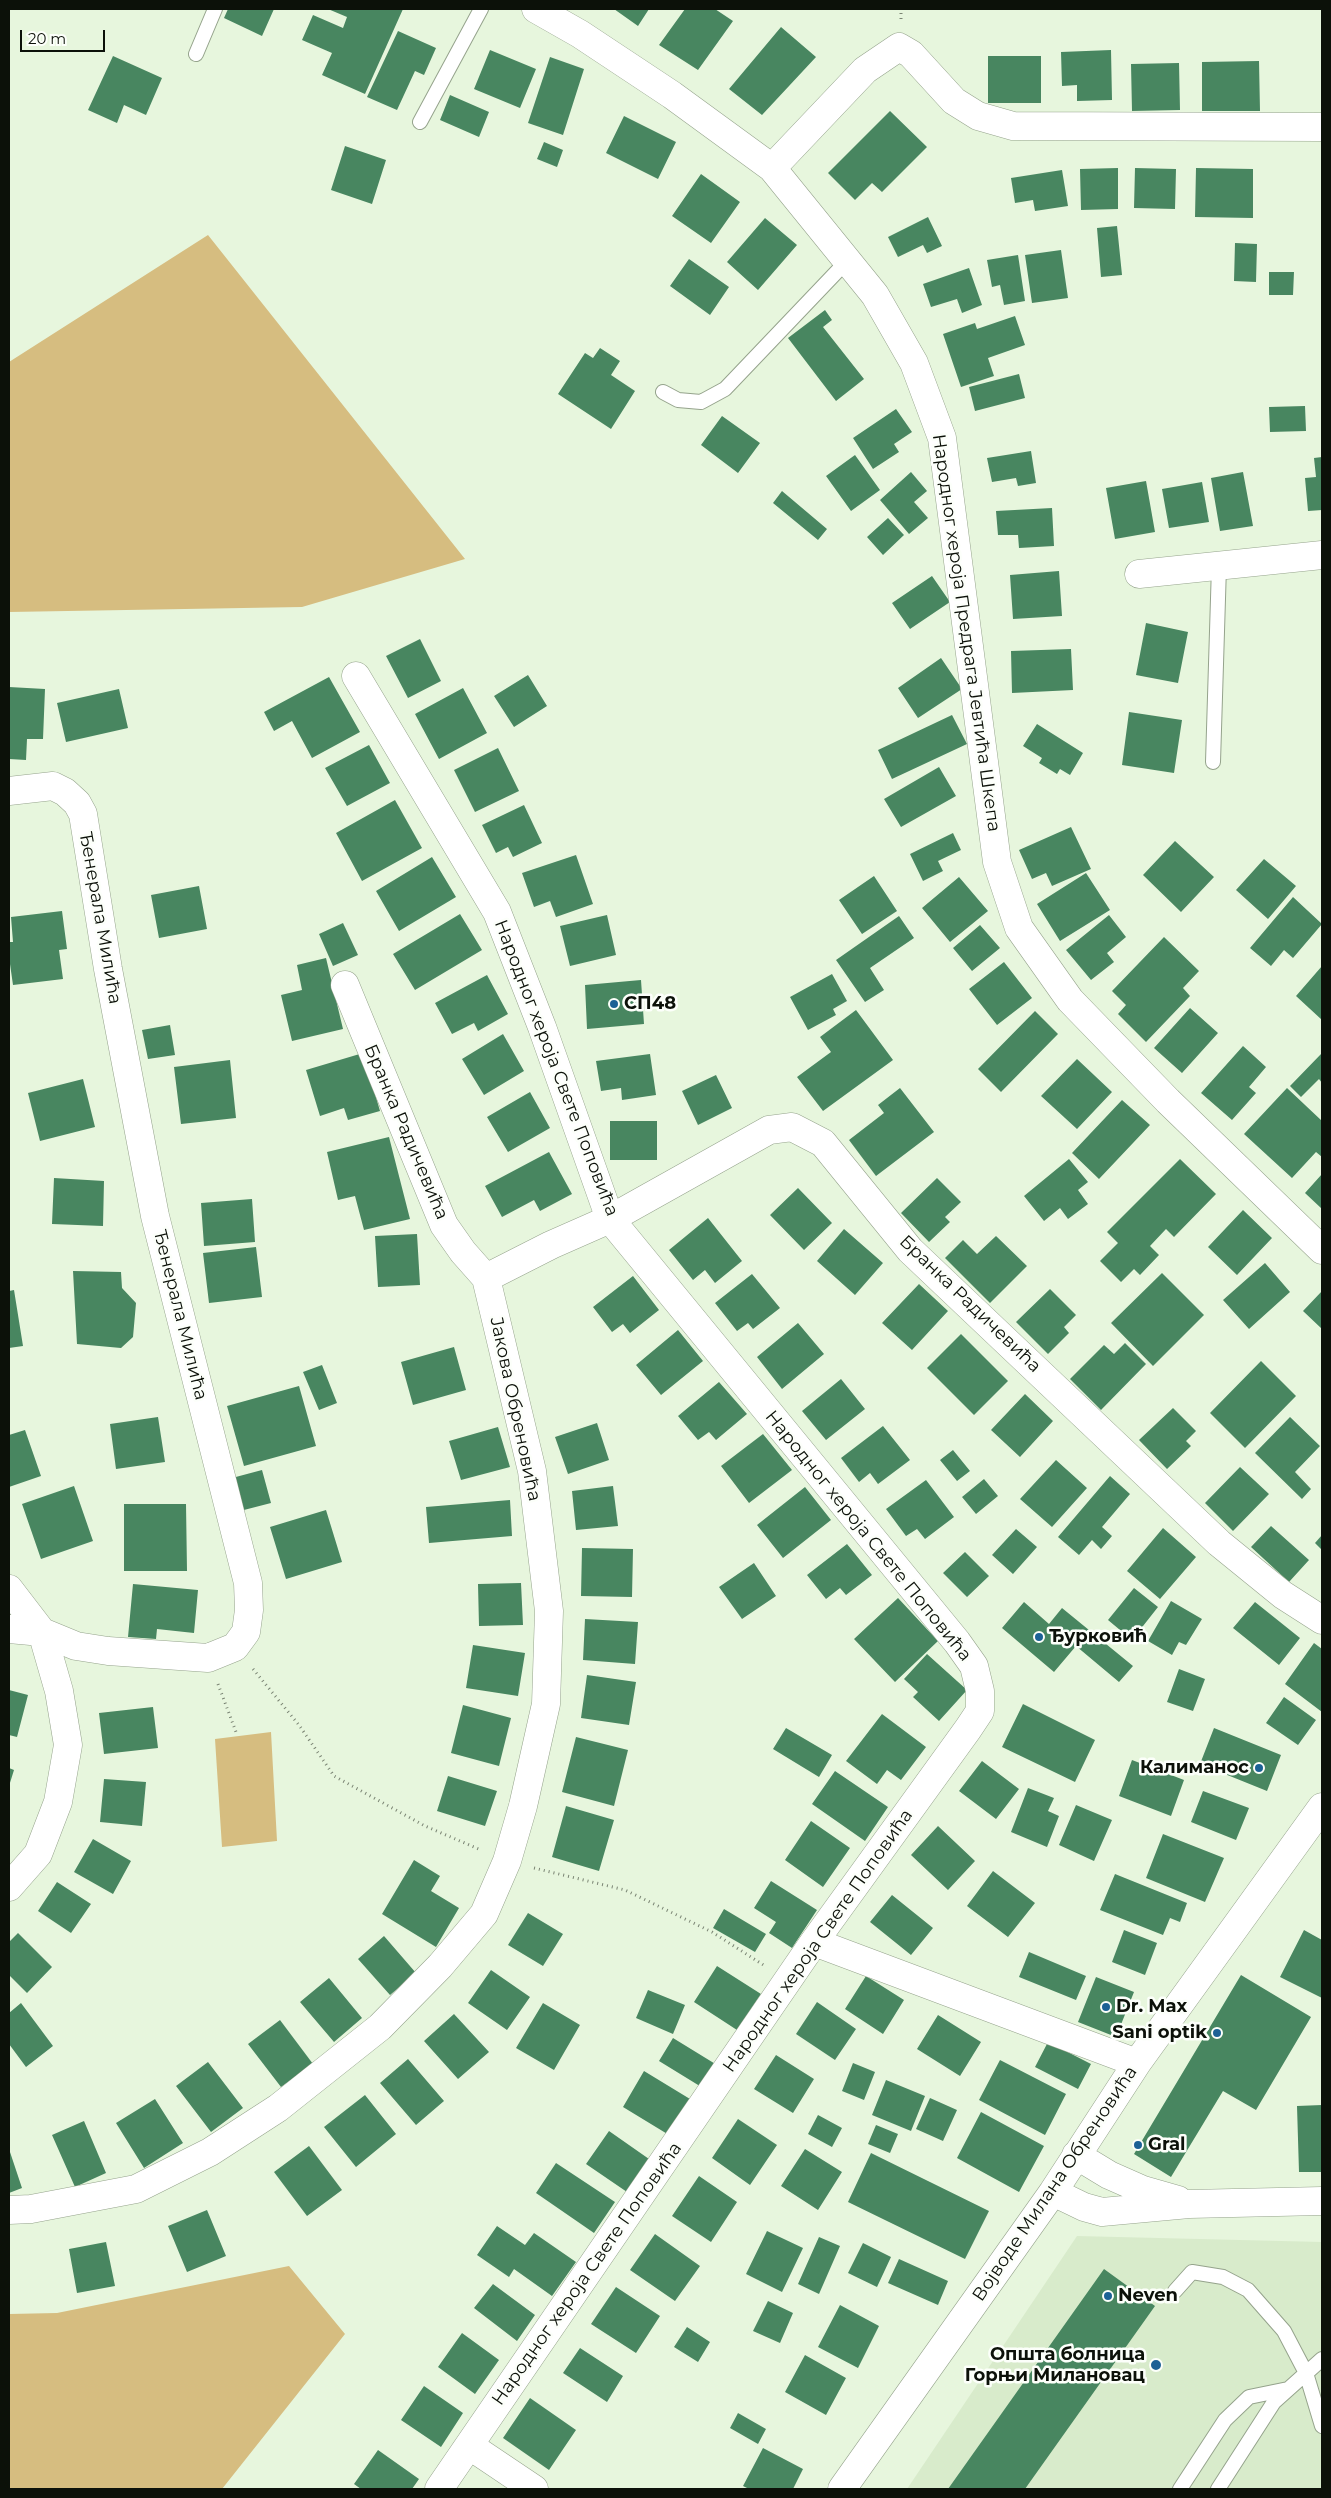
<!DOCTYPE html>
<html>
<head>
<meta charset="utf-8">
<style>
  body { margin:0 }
  #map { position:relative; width:1331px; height:2498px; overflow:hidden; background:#e7f6dd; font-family:Montserrat,sans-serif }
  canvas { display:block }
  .frame { position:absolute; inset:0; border:10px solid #0c1109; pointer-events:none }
  .scale { position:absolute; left:20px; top:30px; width:85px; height:22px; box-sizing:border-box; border:2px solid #0c1109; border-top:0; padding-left:6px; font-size:15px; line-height:18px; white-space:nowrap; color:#0c1109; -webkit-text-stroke:4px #fcfffa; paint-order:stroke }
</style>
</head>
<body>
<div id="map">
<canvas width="1331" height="2498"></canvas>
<div class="frame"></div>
<div class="scale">20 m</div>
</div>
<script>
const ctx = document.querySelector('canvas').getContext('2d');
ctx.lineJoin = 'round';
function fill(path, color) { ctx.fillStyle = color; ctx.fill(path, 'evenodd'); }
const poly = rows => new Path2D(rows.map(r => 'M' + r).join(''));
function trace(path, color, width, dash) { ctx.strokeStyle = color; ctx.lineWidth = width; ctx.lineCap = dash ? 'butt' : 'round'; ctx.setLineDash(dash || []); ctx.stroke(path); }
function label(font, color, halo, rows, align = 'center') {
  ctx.font = font + ' Montserrat,sans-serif'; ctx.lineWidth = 5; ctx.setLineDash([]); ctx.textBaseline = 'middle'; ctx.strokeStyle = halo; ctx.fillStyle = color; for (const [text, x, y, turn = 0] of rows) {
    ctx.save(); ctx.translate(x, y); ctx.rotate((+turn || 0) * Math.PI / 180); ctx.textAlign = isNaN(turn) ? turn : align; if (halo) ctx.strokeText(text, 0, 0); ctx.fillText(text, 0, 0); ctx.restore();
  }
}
fill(poly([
  [1077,2236,1322,2242,1322,2489,907,2489]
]), '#d8ebcb');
fill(poly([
  [208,235,465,559,302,607,9,612,9,362],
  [271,1732,277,1841,222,1847,215,1739],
  [289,2266,345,2334,222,2489,9,2489,9,2314,57,2313]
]), '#d6bd80');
fill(poly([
  [228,9,274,9,262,36,224,18],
  [328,9,403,9,365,94,322,75,332,53,302,40,313,15,343,28,347,17],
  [614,9,649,9,638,26],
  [685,9,715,9,733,21,698,70,659,45],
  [781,27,816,57,762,115,729,89],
  [398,31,436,48,424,75,415,71,397,110,367,97],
  [490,50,536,69,520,108,474,89],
  [1111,50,1112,100,1077,101,1077,85,1062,86,1061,52],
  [113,56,162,78,146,115,124,105,117,123,88,110],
  [988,56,1041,56,1041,103,988,103],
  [550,57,584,69,563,135,528,123],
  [1259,61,1260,111,1202,111,1202,62],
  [1179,63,1180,110,1132,111,1131,64],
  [450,95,489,112,479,137,440,120],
  [890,111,927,147,882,192,872,183,855,200,828,173],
  [624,116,676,142,658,179,606,153],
  [544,142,563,150,557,167,537,159],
  [345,146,386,160,372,204,331,190],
  [1118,168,1118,209,1081,210,1080,169],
  [1135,168,1176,169,1175,209,1134,208],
  [1196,168,1253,169,1253,218,1195,217],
  [1062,170,1068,206,1035,211,1033,200,1015,203,1011,178],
  [701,174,740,202,711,243,672,216],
  [928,217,942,246,927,253,923,245,898,257,888,237],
  [765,218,797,245,758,290,727,262],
  [1117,226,1122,275,1101,277,1097,228],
  [1235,243,1257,244,1256,282,1234,281],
  [1061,250,1068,298,1032,303,1025,255],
  [1018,255,1025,301,1004,305,1000,285,992,287,987,260],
  [689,259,729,287,710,315,670,286],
  [969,268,982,305,962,313,957,299,931,307,923,284],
  [1269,272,1294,272,1293,295,1269,295],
  [825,310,832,320,823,327,864,379,836,401,788,338],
  [1015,316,1025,345,988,358,994,376,961,387,943,334,975,323,977,329],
  [600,348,620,361,611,375,635,391,611,429,558,394,585,353,593,358],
  [1019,374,1025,398,975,411,969,387],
  [1305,406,1306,431,1270,432,1269,407],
  [896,409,912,432,894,444,899,452,873,469,853,438],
  [722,416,760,443,738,473,701,445],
  [1031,451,1036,483,1018,486,1016,478,992,482,987,458],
  [855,455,880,490,851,511,826,476],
  [1322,457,1322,510,1308,511,1305,478,1316,477,1314,458],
  [911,472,927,491,914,502,928,518,909,534,880,500],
  [1243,472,1253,526,1220,531,1211,478],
  [1146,481,1155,532,1115,539,1106,488],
  [1202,482,1209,522,1169,528,1162,489],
  [782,491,827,529,818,540,773,503],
  [1052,508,1054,546,1019,548,1018,535,998,535,996,511],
  [888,518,904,535,883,555,867,537],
  [1059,571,1062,616,1013,619,1010,575],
  [932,576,950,602,910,629,892,603],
  [1146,623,1188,632,1178,683,1136,675],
  [420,639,441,681,408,698,386,656],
  [1071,649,1073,690,1012,693,1011,651],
  [941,658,962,689,918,718,898,688],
  [528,675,547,706,514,727,494,696],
  [329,677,360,732,312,758,292,721,274,731,264,712],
  [9,687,45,689,43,739,27,739,26,760,9,759],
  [463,688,487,733,439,759,415,714],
  [119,689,128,728,66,742,57,703],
  [1129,712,1182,720,1174,773,1122,765],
  [952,715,967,744,892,779,878,750],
  [1037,724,1083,753,1070,775,1060,769,1057,774,1039,763,1042,758,1023,746],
  [369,745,390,783,347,806,325,768],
  [498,748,519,791,475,812,454,770],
  [939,767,956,796,901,827,884,799],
  [395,800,422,848,362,881,336,833],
  [524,805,542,843,513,857,508,847,496,853,482,825],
  [1071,827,1091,869,1052,886,1046,873,1032,879,1019,850],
  [953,833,961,850,938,861,943,871,923,881,910,854],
  [1175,841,1214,877,1181,912,1143,875],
  [576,855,593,904,556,917,550,901,534,907,522,873],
  [432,857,456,897,399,931,376,891],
  [1264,859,1296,886,1268,919,1236,890],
  [1086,873,1110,910,1060,941,1037,904],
  [874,876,897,911,862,934,839,900],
  [959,877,988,911,950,942,922,908],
  [199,886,207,929,159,938,151,895],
  [1293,897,1322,924,1293,958,1284,950,1271,966,1250,948],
  [62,911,67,949,59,950,63,979,13,985,9,957,9,942,13,942,11,917],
  [460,914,482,950,415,990,393,954],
  [607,915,616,955,570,966,560,926],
  [1109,915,1126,937,1107,953,1114,962,1091,980,1066,950],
  [899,916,914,938,870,968,884,990,865,1002,836,960],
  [343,923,358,955,333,966,319,934],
  [980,925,1000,948,972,971,953,948],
  [1164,937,1199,971,1183,988,1190,996,1146,1042,1118,1014,1126,1005,1112,991],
  [326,958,343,1029,292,1041,281,995,302,990,297,965],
  [1004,962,1032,998,997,1025,969,989],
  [1322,966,1322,1020,1296,996],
  [832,974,847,1001,833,1009,836,1015,808,1030,790,997],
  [487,975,508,1014,478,1031,474,1023,452,1034,435,1003],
  [641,980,644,1024,587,1029,585,985],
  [1190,1008,1218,1033,1182,1073,1154,1048],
  [856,1010,893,1060,823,1111,797,1077,831,1052,820,1037],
  [1035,1011,1058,1034,1001,1092,978,1069],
  [170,1025,175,1055,148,1059,142,1030],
  [503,1034,524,1071,484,1095,462,1059],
  [1243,1046,1266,1067,1249,1087,1256,1093,1232,1120,1201,1093],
  [363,1053,380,1111,348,1120,344,1108,320,1116,306,1070],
  [1322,1053,1322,1083,1319,1079,1301,1097,1290,1086],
  [650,1054,656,1095,622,1100,621,1088,601,1091,596,1061],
  [1077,1059,1112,1092,1077,1129,1041,1096],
  [230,1060,236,1118,181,1124,174,1067],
  [716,1075,732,1108,698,1125,682,1091],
  [83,1079,95,1127,40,1141,28,1093],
  [900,1088,934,1132,876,1176,849,1140,884,1113,878,1105],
  [1287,1088,1322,1121,1322,1157,1316,1152,1292,1178,1244,1134],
  [530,1092,550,1128,508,1152,487,1117],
  [1122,1100,1150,1125,1099,1179,1072,1153],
  [610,1121,657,1121,657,1160,610,1160],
  [389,1137,410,1219,364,1230,355,1196,338,1200,327,1152],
  [549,1152,572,1194,540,1211,534,1200,502,1217,485,1186],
  [1069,1159,1088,1182,1078,1190,1088,1204,1068,1219,1060,1208,1044,1221,1024,1196],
  [1180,1159,1216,1194,1174,1237,1166,1229,1150,1246,1159,1255,1140,1275,1134,1269,1121,1282,1100,1261,1118,1243,1107,1232],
  [1322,1174,1322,1209,1305,1193],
  [54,1178,104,1181,103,1226,52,1224],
  [937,1178,961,1202,945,1217,950,1222,929,1242,901,1213],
  [798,1188,832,1223,804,1250,770,1215],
  [252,1199,255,1242,204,1246,201,1203],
  [1243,1210,1272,1238,1237,1275,1208,1247],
  [708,1218,742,1261,715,1283,705,1270,693,1280,669,1250],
  [844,1229,883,1263,855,1295,817,1261],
  [417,1234,420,1285,378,1287,375,1236],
  [996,1236,1027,1266,990,1303,945,1258,963,1240,977,1254],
  [256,1247,262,1297,209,1303,203,1253],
  [1265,1263,1290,1292,1249,1329,1223,1300],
  [73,1271,121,1272,122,1288,136,1303,133,1337,121,1348,77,1344],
  [1162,1273,1204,1315,1153,1366,1111,1323],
  [752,1274,780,1308,753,1329,748,1323,737,1331,715,1303],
  [633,1276,659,1310,630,1333,623,1324,612,1332,593,1307],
  [919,1284,948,1311,912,1350,882,1323],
  [1050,1289,1076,1315,1064,1327,1069,1333,1048,1354,1016,1322],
  [14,1290,23,1346,9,1348,9,1291],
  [1322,1291,1322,1329,1303,1311],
  [798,1323,824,1354,782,1389,757,1357],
  [678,1330,703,1361,661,1395,636,1365],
  [961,1334,1008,1381,974,1415,927,1368],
  [1125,1343,1146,1364,1101,1410,1070,1379,1104,1345,1114,1354],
  [454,1347,466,1390,413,1405,401,1362],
  [1261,1361,1296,1396,1245,1448,1210,1413],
  [322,1365,337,1403,319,1410,303,1372],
  [841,1379,865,1409,826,1440,802,1411],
  [719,1382,747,1414,716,1440,709,1432,698,1440,678,1416],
  [299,1386,316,1446,244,1466,227,1406],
  [1025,1394,1053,1421,1020,1457,991,1430],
  [1173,1408,1196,1431,1186,1441,1191,1446,1167,1469,1139,1440],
  [158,1417,165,1462,116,1469,110,1424],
  [1290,1417,1320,1446,1295,1472,1311,1489,1302,1499,1255,1453],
  [597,1423,609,1460,568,1474,555,1437],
  [883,1426,910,1460,878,1484,870,1473,859,1482,841,1458],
  [498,1427,510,1467,461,1480,449,1441],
  [25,1430,41,1476,9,1487,9,1435],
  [763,1434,792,1470,749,1503,721,1466],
  [953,1450,970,1471,957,1481,940,1460],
  [1056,1460,1087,1488,1052,1527,1020,1499],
  [1240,1467,1269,1494,1233,1531,1205,1503],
  [262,1470,271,1503,240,1511,232,1478],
  [1110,1476,1130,1494,1102,1527,1112,1536,1101,1549,1092,1540,1079,1555,1058,1537],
  [984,1479,998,1496,976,1514,962,1497],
  [926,1480,954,1517,925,1539,917,1529,906,1536,886,1509],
  [74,1486,93,1541,41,1559,22,1504],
  [613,1486,618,1526,576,1530,572,1491],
  [805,1487,831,1520,783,1558,757,1525],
  [510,1500,512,1536,429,1543,426,1507],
  [124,1504,186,1504,187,1571,124,1571],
  [326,1510,342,1562,286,1579,270,1527],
  [1271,1526,1309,1560,1289,1582,1251,1547],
  [1163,1528,1196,1557,1160,1599,1127,1571],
  [1016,1529,1037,1547,1013,1574,992,1555],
  [1322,1535,1322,1550,1315,1543],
  [847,1544,872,1575,846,1595,840,1588,826,1599,807,1575],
  [582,1548,633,1549,632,1597,581,1596],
  [965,1552,989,1576,967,1597,943,1573],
  [754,1563,776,1596,742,1619,719,1587],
  [521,1583,523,1625,479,1626,478,1584],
  [133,1584,198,1590,194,1633,157,1629,156,1639,128,1637],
  [1134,1588,1158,1607,1132,1640,1108,1620],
  [898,1598,938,1641,895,1682,854,1639],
  [1171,1601,1202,1619,1186,1645,1179,1642,1172,1655,1148,1641],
  [1024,1602,1049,1624,1062,1608,1133,1666,1119,1682,1076,1646,1054,1672,1002,1628],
  [1255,1602,1300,1638,1279,1665,1233,1628],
  [585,1619,638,1622,635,1664,583,1660],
  [1314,1643,1322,1649,1322,1712,1285,1684],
  [473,1645,525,1653,518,1696,466,1688],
  [927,1654,967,1690,939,1721,913,1697,918,1692,904,1679],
  [1179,1669,1205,1679,1193,1711,1167,1702],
  [587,1675,636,1682,629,1725,581,1718],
  [9,1690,28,1695,17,1737,9,1735],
  [1284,1697,1316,1720,1298,1745,1266,1723],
  [1023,1704,1095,1740,1075,1782,1002,1747],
  [463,1705,511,1718,499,1766,451,1753],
  [153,1707,158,1748,104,1754,99,1713],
  [882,1714,926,1747,901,1780,887,1770,877,1784,846,1761],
  [786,1728,832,1755,819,1777,773,1749],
  [1214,1728,1281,1755,1267,1791,1200,1764],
  [576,1737,628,1750,614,1806,562,1792],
  [1132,1760,1184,1780,1171,1816,1119,1796],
  [982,1761,1019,1789,996,1819,959,1791],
  [9,1768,14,1770,9,1786],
  [835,1771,888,1807,865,1841,812,1804],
  [448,1776,497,1791,485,1826,437,1811],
  [104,1779,146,1782,142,1826,100,1822],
  [1028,1788,1054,1798,1048,1811,1059,1816,1047,1847,1011,1832],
  [1203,1791,1249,1808,1236,1840,1191,1822],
  [1076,1805,1112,1820,1094,1861,1059,1845],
  [566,1806,614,1820,599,1871,552,1857],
  [811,1821,850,1848,823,1887,785,1860],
  [938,1826,975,1861,948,1890,911,1855],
  [1163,1834,1224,1858,1205,1902,1146,1878],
  [93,1839,131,1861,113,1894,74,1872],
  [414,1860,440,1876,431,1891,459,1908,436,1947,382,1914],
  [993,1871,1035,1903,1008,1937,967,1906],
  [1115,1874,1187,1903,1180,1922,1170,1918,1163,1935,1100,1910],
  [771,1881,817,1910,792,1948,769,1933,776,1922,754,1908],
  [57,1882,91,1904,71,1933,38,1911],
  [892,1895,933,1928,911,1955,870,1922],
  [724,1909,766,1934,755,1952,713,1928],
  [528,1913,563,1934,543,1966,508,1945],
  [1124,1930,1157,1943,1145,1975,1112,1962],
  [1304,1930,1322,1940,1322,1998,1280,1977],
  [18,1933,52,1967,27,1993,9,1975,9,1942],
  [384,1936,416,1973,390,1995,358,1959],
  [1029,1952,1086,1976,1076,2000,1019,1977],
  [717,1966,761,1994,737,2030,694,2002],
  [491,1970,530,1997,507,2030,468,2003],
  [1241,1975,1311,2017,1256,2110,1223,2091,1171,2177,1134,2154],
  [866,1976,904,2000,883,2034,845,2009],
  [1096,1977,1134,1992,1116,2037,1078,2022],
  [329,1978,362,2018,334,2042,300,2002],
  [648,1990,685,2005,673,2034,636,2018],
  [817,2002,856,2029,835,2060,796,2034],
  [21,2003,53,2046,26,2067,9,2044,9,2013],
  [543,2003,580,2025,554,2070,516,2048],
  [454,2014,489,2052,458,2079,424,2041],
  [938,2015,981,2042,960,2076,917,2049],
  [280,2020,313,2064,281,2087,248,2044],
  [673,2038,717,2065,703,2088,659,2061],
  [1048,2042,1091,2064,1078,2089,1035,2067],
  [776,2055,814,2079,793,2113,754,2089],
  [408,2059,444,2101,416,2125,380,2083],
  [1000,2060,1066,2094,1045,2135,979,2100],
  [208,2062,243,2108,211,2132,176,2086],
  [853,2063,875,2072,864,2100,842,2091],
  [644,2071,690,2099,669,2135,623,2107],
  [886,2080,925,2096,911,2131,872,2115],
  [365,2095,396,2134,356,2167,324,2127],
  [930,2098,957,2110,943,2141,916,2129],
  [155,2099,183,2143,144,2168,116,2123],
  [1322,2105,1322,2172,1299,2172,1297,2106],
  [981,2112,1044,2146,1019,2192,957,2158],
  [818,2115,842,2128,832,2147,808,2134],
  [738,2119,777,2145,750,2185,712,2158],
  [84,2121,106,2173,75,2187,52,2135],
  [876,2125,898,2134,890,2153,868,2144],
  [609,2131,649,2159,627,2192,586,2164],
  [309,2146,342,2190,307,2216,274,2172],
  [9,2149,22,2188,9,2193],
  [805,2149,842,2172,818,2210,781,2186],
  [871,2153,989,2211,965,2259,848,2202],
  [556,2163,615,2202,594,2233,536,2193],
  [699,2176,737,2202,711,2242,672,2216],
  [207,2210,226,2256,187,2272,168,2226],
  [497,2226,525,2245,534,2233,576,2262,552,2296,514,2269,509,2277,477,2255],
  [767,2231,803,2248,782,2292,746,2274],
  [655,2234,700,2266,675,2301,630,2270],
  [819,2237,840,2246,819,2294,798,2284],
  [106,2242,115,2286,77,2293,69,2249],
  [863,2243,891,2257,877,2287,848,2273],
  [899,2259,948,2281,938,2305,888,2283],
  [1104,2269,1155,2306,1025,2489,948,2489],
  [493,2284,535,2315,517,2341,474,2308],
  [616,2287,660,2316,636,2353,591,2324],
  [768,2301,793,2313,780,2343,753,2331],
  [840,2305,879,2326,858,2368,818,2347],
  [687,2327,710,2342,698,2362,674,2347],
  [462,2333,499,2360,475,2394,438,2367],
  [580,2348,623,2376,607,2402,563,2373],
  [805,2355,846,2378,826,2415,785,2392],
  [424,2386,463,2413,441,2447,401,2420],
  [530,2398,576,2430,549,2470,503,2438],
  [738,2413,766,2429,758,2444,730,2428],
  [763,2448,803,2469,793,2489,749,2489,743,2486],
  [378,2450,419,2479,412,2489,361,2489,354,2484]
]), '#488660');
const service = poly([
  [196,54,215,9],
  [420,122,481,9],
  [663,392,678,400,701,402,725,389,848,260],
  [1213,762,1219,566],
  [1175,2291,1192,2272,1223,2277,1248,2290,1284,2331,1306,2373,1322,2426],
  [1180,2489,1225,2420,1249,2397,1288,2389],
  [1218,2489,1274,2402,1322,2359]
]);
const minor = poly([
  [536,9,580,34,672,95,772,168,875,295,914,363,942,438,997,862,1019,928,1070,1000,1168,1101,1322,1250],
  [772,168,865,70,899,47,911,54,954,101,978,116,1013,126,1322,127],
  [1139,574,1322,555],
  [356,676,497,912,542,1027,610,1219,957,1642,974,1666,980,1691,980,1711,968,1729,814,1942,439,2489],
  [9,791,53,786,65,792,77,803,83,814,108,969,155,1216,248,1583,249,1610,246,1632,235,1647,208,1658,108,1651,76,1646,42,1632,9,1589],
  [345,985,444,1225,463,1252,486,1278,551,1245,610,1219,769,1130,792,1127,823,1143,910,1250,1219,1543,1283,1595,1322,1620],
  [9,1629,42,1632],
  [9,1887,38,1854,58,1802,68,1745,59,1691,42,1632],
  [814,1942,1137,2063],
  [1076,2155,1109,2175,1143,2190,1178,2200],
  [1053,2192,1084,2207,1102,2212,1189,2204,1322,2201],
  [9,2210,31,2209,136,2189,210,2152,278,2108,380,2027,440,1966,484,1914,507,1861,523,1806,546,1704,549,1611,532,1471,486,1278],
  [470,2446,534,2489],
  [842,2489,1053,2192,1137,2063,1322,1807]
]);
trace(service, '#95a38c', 16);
trace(minor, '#95a38c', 29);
trace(poly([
  [901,19,901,9],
  [253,1669,299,1725,334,1776,425,1826,481,1850],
  [218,1684,236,1732],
  [534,1868,625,1890,712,1932,765,1966]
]), '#7a8473', 3, [1, 4]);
trace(service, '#fff', 14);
trace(minor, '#fff', 28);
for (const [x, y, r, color] of [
  [614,1004,5,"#1c6195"],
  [1039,1637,5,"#1c6195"],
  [1259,1768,5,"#1c6195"],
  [1106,2007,5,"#1c6195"],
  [1217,2033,5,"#1c6195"],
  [1138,2145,5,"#1c6195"],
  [1108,2296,5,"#1c6195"],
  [1156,2365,6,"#1c6195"]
]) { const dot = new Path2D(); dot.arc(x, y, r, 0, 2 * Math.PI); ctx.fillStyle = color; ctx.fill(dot); trace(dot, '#fcfffa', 2); }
label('18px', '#0c1109', '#fcfffa', [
  ["Народног хероја Предрага Јевтића Шкепа",966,633,82],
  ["Ђенерала Милића",100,918,80],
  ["Народног хероја Свете Поповића",556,1068,69],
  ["Бранка Радичевића",406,1132,67],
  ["Бранка Радичевића",970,1304,44],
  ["Ђенерала Милића",180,1315,76],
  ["Јакова Обреновића",515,1409,78],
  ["Народног хероја Свете Поповића",868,1536,51],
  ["Народног хероја Свете Поповића",818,1941,-55],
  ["Војводе Милана Обреновића",1055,2184,-56],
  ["Народног хероја Свете Поповића",587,2274,-55]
]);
label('bold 18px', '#0c1109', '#fcfffa', [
  ["СП48",624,1004],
  ["Ђурковић",1049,1637],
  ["Калиманос",1249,1768,"right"],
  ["Dr. Max",1116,2007],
  ["Sani optik",1207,2033,"right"],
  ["Gral",1148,2145],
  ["Neven",1118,2296],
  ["Општа болница",1145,2355,"right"],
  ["Горњи Милановац",1145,2376,"right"]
], 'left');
</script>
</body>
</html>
